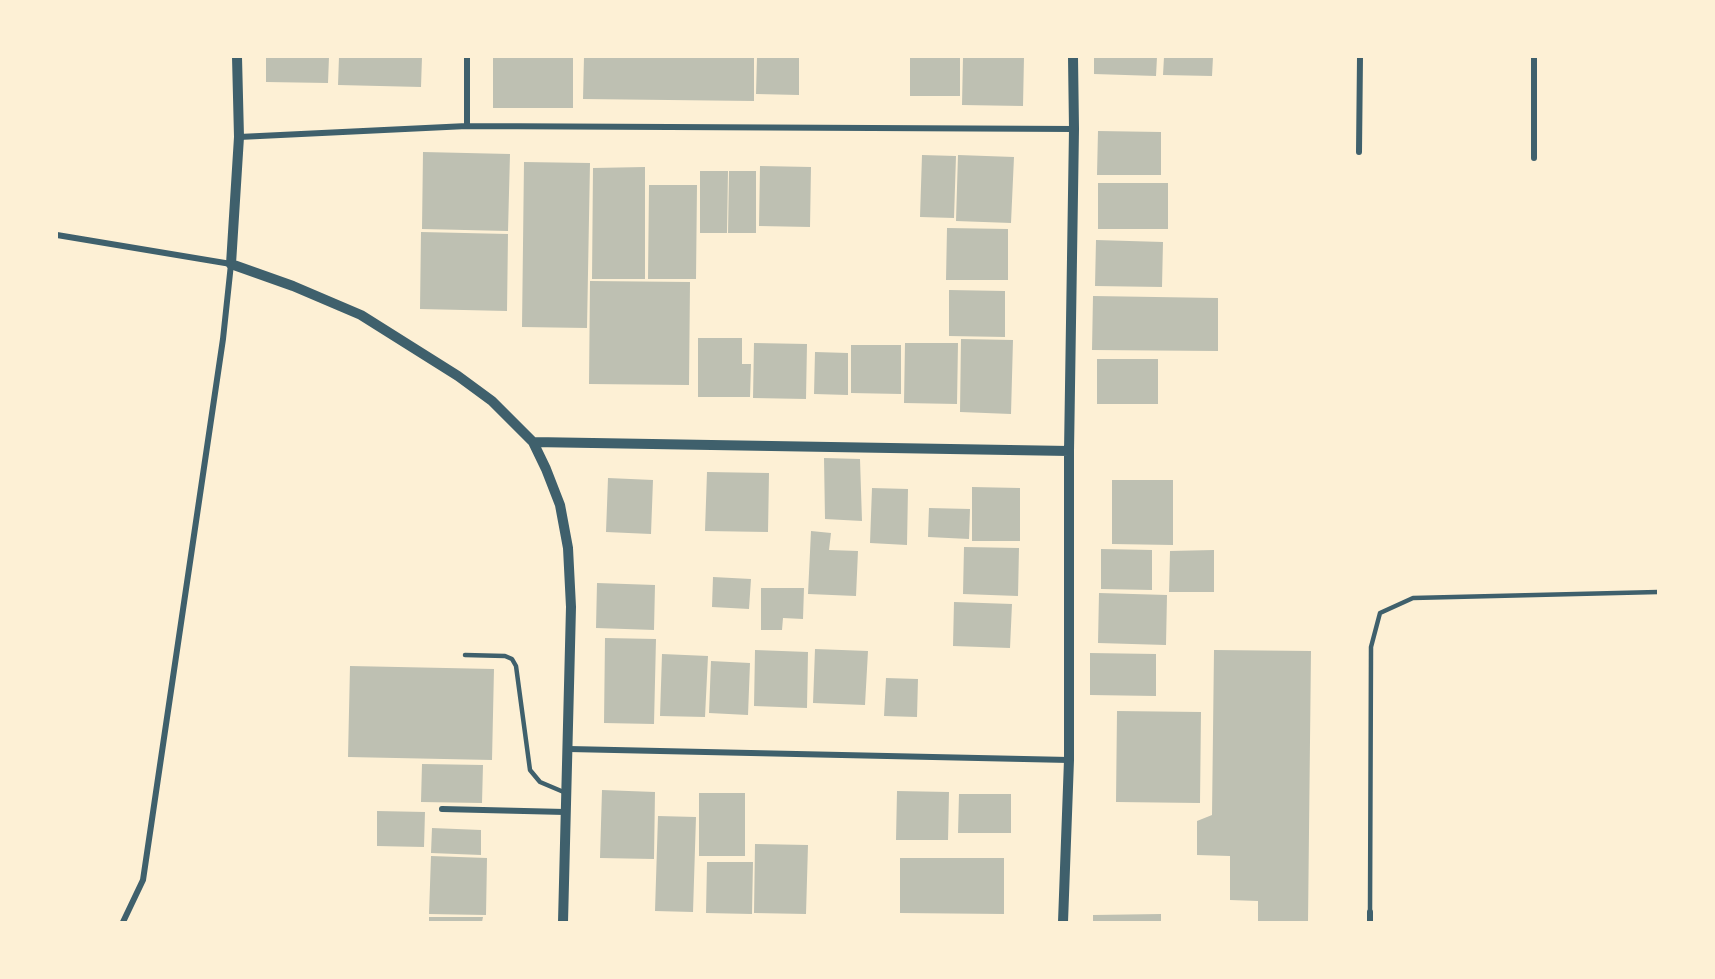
<!DOCTYPE html>
<html>
<head>
<meta charset="utf-8">
<style>
  body { margin:0 }
  #map { position:relative; width:1715px; height:979px; overflow:hidden; background:#fdf0d5; font-family:"Libre Baskerville",serif }
  canvas { display:block }
  .frame { position:absolute; inset:0; border:58px solid #fdf0d5; pointer-events:none }
</style>
</head>
<body>
<div id="map">
<canvas width="1715" height="979"></canvas>
<div class="frame"></div>
</div>
<script>
const ctx = document.querySelector('canvas').getContext('2d');
ctx.lineJoin = 'round';
function fill(path, color) { ctx.fillStyle = color; ctx.fill(path, 'evenodd'); }
const poly = rows => new Path2D(rows.map(r => 'M' + r).join(''));
function trace(path, color, width, dash) { ctx.strokeStyle = color; ctx.lineWidth = width; ctx.lineCap = dash ? 'butt' : 'round'; ctx.setLineDash(dash || []); ctx.stroke(path); }
fill(poly([
  [266,57,329,57,328,83,266,82],
  [339,57,422,57,421,87,338,85],
  [493,57,573,57,573,108,493,108],
  [584,57,754,57,754,101,583,99],
  [757,57,799,57,799,95,756,94],
  [910,57,960,57,960,96,910,96],
  [963,57,1024,57,1023,106,962,105],
  [1094,57,1157,57,1156,76,1094,74],
  [1164,57,1213,57,1212,76,1163,75],
  [1098,131,1161,132,1161,175,1097,175],
  [423,152,510,154,508,231,422,229],
  [922,155,956,156,954,218,920,217],
  [958,155,1014,157,1011,223,956,221],
  [524,162,590,163,587,328,522,327],
  [760,166,811,167,810,227,759,226],
  [645,167,645,279,592,279,593,168],
  [700,171,728,171,727,233,700,233],
  [729,171,756,171,756,233,728,233],
  [1098,183,1168,183,1168,229,1098,229],
  [649,185,697,185,696,279,648,279],
  [947,228,1008,229,1008,280,946,280],
  [421,232,508,234,507,311,420,309],
  [1096,240,1163,242,1162,287,1095,286],
  [590,281,690,282,689,385,589,384],
  [949,290,1005,291,1005,337,949,336],
  [1093,296,1218,298,1218,351,1092,350],
  [698,338,742,338,742,364,751,364,750,397,698,397],
  [961,339,1013,340,1011,414,960,412],
  [754,343,807,344,806,399,753,398],
  [905,343,958,343,957,404,904,403],
  [851,345,901,345,901,394,851,393],
  [815,352,848,353,848,395,814,394],
  [1097,359,1158,359,1158,404,1097,404],
  [824,458,860,459,862,521,825,519],
  [707,472,769,473,768,532,705,531],
  [608,478,653,480,651,534,606,532],
  [1112,480,1173,480,1173,545,1112,544],
  [972,487,1020,488,1020,541,972,541],
  [872,488,908,489,907,545,870,543],
  [929,508,970,509,969,539,928,537],
  [811,531,831,533,829,550,858,551,856,596,808,594],
  [964,547,1019,548,1018,596,963,594],
  [1101,549,1152,550,1152,590,1101,589],
  [1214,550,1214,592,1169,592,1170,551],
  [713,577,751,579,749,609,712,607],
  [597,583,655,585,654,630,596,628],
  [761,588,804,588,803,619,783,618,782,630,761,630],
  [1099,593,1167,595,1166,645,1098,643],
  [954,602,1012,604,1010,648,953,646],
  [605,638,656,639,654,724,604,723],
  [815,649,868,651,865,705,813,703],
  [755,650,808,652,807,708,754,706],
  [1214,650,1311,651,1308,922,1258,922,1258,901,1230,900,1230,856,1197,855,1197,821,1212,815],
  [1090,653,1156,654,1156,696,1090,695],
  [662,654,708,656,705,717,660,716],
  [711,661,750,663,748,715,709,713],
  [350,666,494,669,492,760,348,757],
  [886,678,918,679,917,717,884,716],
  [1117,711,1201,712,1200,803,1116,802],
  [422,764,483,765,482,803,421,802],
  [602,790,655,792,654,859,600,858],
  [897,791,949,792,948,840,896,840],
  [699,793,745,793,745,856,699,856],
  [959,794,1011,794,1011,833,958,833],
  [377,811,425,812,424,847,377,846],
  [658,816,696,817,693,912,655,911],
  [432,828,481,830,481,855,431,853],
  [755,844,808,845,806,914,754,913],
  [431,856,487,858,486,915,429,914],
  [900,858,1004,858,1004,914,900,913],
  [707,862,753,862,752,914,706,913],
  [1161,914,1161,922,1093,922,1093,915],
  [429,917,483,917,482,922,429,922]
]), '#bec0b2');
trace(poly([
  [465,655,505,656,512,659,516,666,530,770,540,782,566,793],
  [1370,912,1371,647,1380,613,1413,598,1658,592]
]), '#3f606c', 4.5);
trace(poly([
  [467,126,467,57],
  [239,137,467,126,1074,129],
  [1359,152,1360,57],
  [1534,158,1534,57],
  [57,235,231,264,223,339,143,880,123,922],
  [569,749,1069,760],
  [442,809,565,812],
  [1370,922,1370,912]
]), '#3f606c', 6);
trace(poly([
  [237,57,239,137,231,264,293,286,361,315,458,376,492,401,533,442,546,469,560,505,568,548,571,607,563,922],
  [533,442,1069,451],
  [1063,922,1069,760,1069,451,1074,129,1073,57]
]), '#3f606c', 10);
</script>
</body>
</html>
